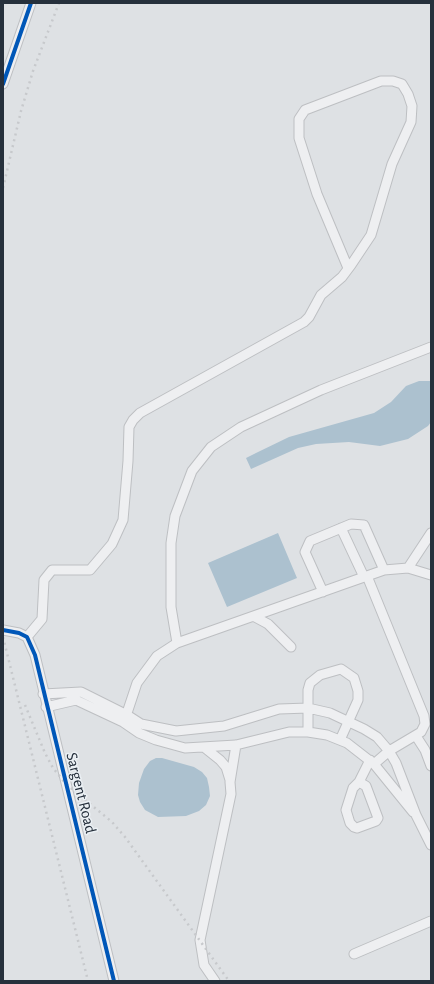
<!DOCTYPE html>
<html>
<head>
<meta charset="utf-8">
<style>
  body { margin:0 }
  #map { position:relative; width:434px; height:984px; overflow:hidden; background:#dee1e4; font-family:"Alegreya Sans",sans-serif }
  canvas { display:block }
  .frame { position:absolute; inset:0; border:4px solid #26303c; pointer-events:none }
</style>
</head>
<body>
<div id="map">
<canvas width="434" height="984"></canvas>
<div class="frame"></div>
</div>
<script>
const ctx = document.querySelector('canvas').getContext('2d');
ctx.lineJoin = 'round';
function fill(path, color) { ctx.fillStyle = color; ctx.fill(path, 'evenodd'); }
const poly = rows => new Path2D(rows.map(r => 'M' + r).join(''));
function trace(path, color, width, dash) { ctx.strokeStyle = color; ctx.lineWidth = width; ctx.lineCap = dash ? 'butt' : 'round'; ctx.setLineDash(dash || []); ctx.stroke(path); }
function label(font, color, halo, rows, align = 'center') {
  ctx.font = font + ' "Alegreya Sans",sans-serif'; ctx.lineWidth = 3; ctx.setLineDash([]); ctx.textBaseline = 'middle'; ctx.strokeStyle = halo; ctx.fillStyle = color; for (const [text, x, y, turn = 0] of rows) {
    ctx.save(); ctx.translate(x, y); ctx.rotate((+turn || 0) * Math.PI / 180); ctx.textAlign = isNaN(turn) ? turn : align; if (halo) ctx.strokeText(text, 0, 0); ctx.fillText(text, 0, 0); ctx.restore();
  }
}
fill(poly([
  [419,381,431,381,431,422,428,426,408,439,380,446,349,442,316,444,298,448,251,469,246,458,256,453,289,437,374,413,391,402,406,386],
  [278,533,297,578,227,607,208,563],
  [156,758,162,758,194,767,202,772,207,778,209,787,210,796,206,805,199,811,186,816,158,817,145,810,140,802,138,795,139,783,144,769,150,761]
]), '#acc1cf');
const minor = poly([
  [3,84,31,3],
  [341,528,364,577],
  [408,568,431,533],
  [367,576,424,716,425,724,421,732,389,751,374,764],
  [323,592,305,552,310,541,351,524,364,525,384,570],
  [255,617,268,624,291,647],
  [3,630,19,633,27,637,35,655,114,981],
  [27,637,42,619,44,580,52,570,90,570,112,544,123,520,128,461,129,427,133,420,140,413,304,322,309,317,321,295,342,277,351,265,371,235,392,164,411,122,412,106,408,94,402,84,393,81,381,81,305,110,299,119,299,138,317,194,348,268],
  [177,643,171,607,171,543,175,516,192,471,211,447,241,427,321,390,431,347],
  [43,694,81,692,127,715,141,724,176,731,224,726,279,709,308,708,330,713,364,729,377,737,389,751,396,763,416,815,431,845],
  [46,707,76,700,123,722,139,733,156,740,185,748,236,745,289,732,308,732,327,735,347,743,374,764,413,812],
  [125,719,137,683,157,656,177,643,384,570,408,568,431,575],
  [308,732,308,690,310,683,320,675,341,669,354,678,358,691,358,700,340,740],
  [416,736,425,750,431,766],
  [205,748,220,760,226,767,230,780],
  [359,782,366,786,378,818,376,821,357,828,354,827,350,823,346,810,353,788,359,782,370,760],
  [354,954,431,921],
  [215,981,204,965,200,940,231,794,230,782,236,745]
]);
trace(minor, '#bdbfc2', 11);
trace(minor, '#eeeff1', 9);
trace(poly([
  [3,188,21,111,33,71,59,3],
  [3,637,88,981],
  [25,705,45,753,53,768,66,784,112,822,125,837,229,981]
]), '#c7c9cc', 2.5, [2, 4]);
trace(poly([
  [3,84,31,3],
  [3,630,19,633,27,637,35,655,114,981]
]), '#0057b8', 4);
label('16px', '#26303c', '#ebf0f4', [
  ["Sargent Road",81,793,76]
]);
</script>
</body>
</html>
